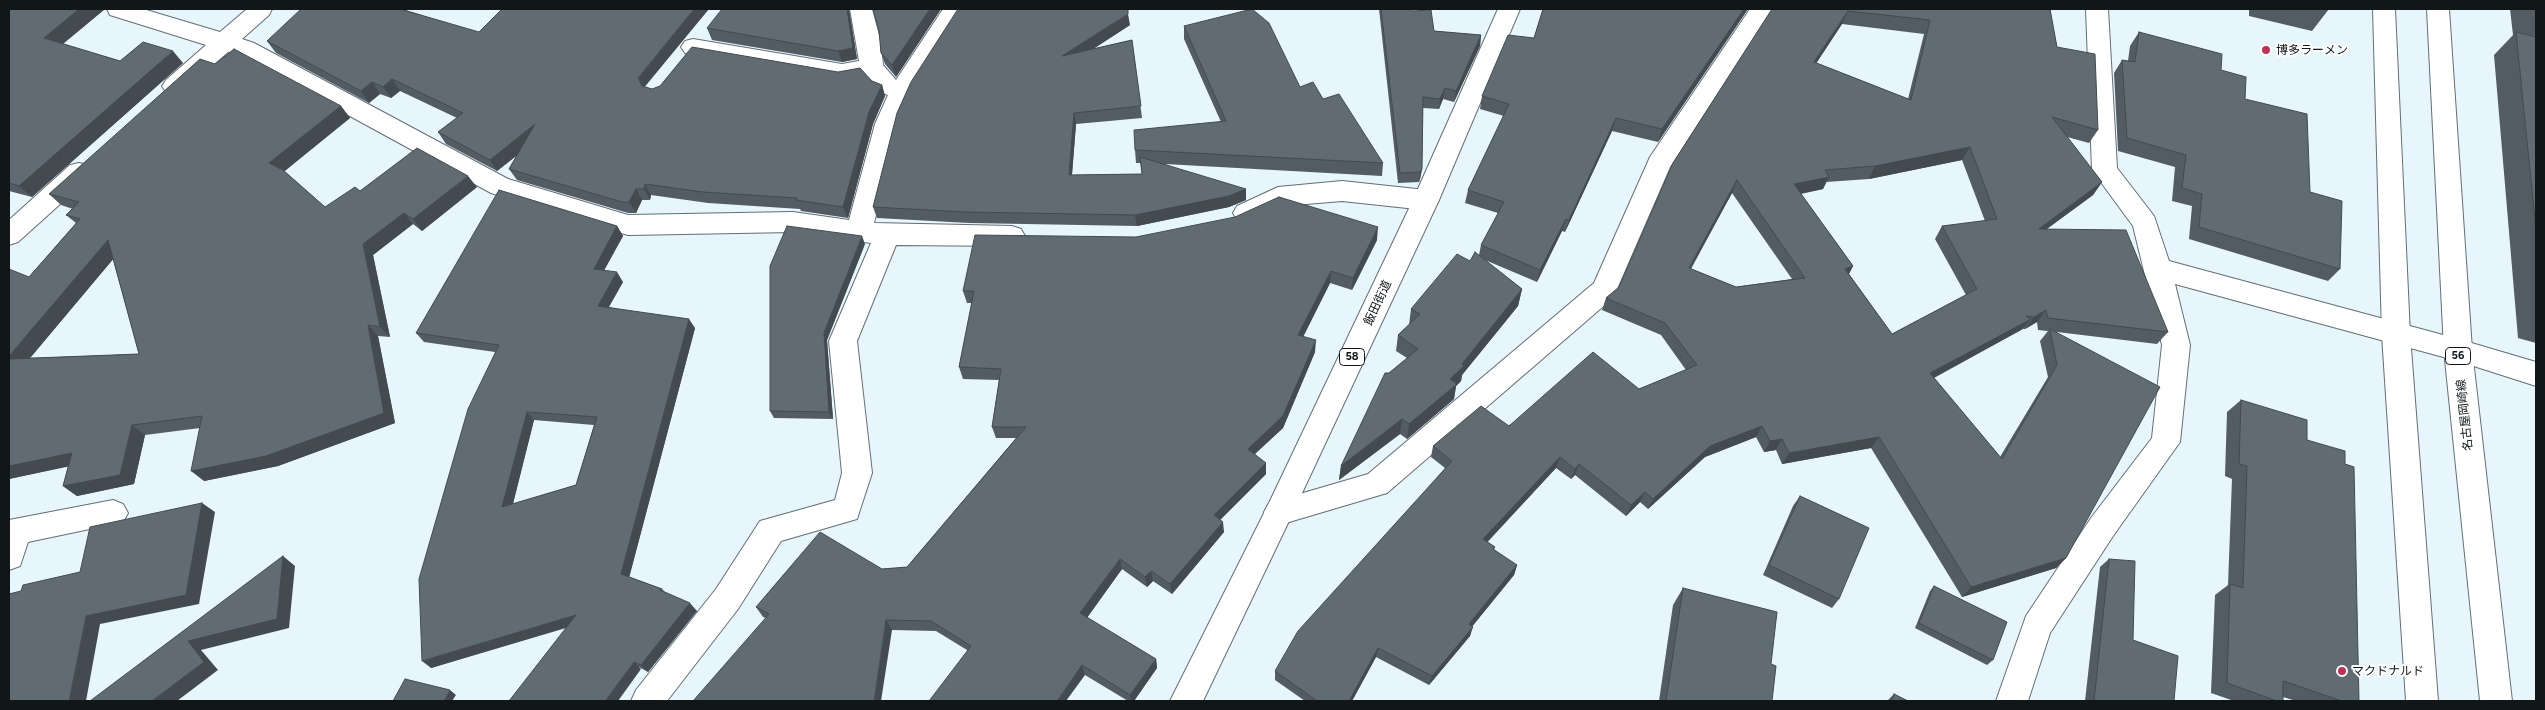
<!DOCTYPE html>
<html>
<head>
<meta charset="utf-8">
<style>
  body { margin:0 }
  #map { position:relative; width:2545px; height:710px; overflow:hidden; background:#e7f5fd; font-family:Figtree,sans-serif }
  canvas { display:block }
  .frame { position:absolute; inset:0; border:10px solid #111619; pointer-events:none }
</style>
</head>
<body>
<div id="map">
<canvas width="2545" height="710"></canvas>
<div class="frame"></div>
</div>
<script>
const ctx = document.querySelector('canvas').getContext('2d');
ctx.lineJoin = 'round';
const poly = rows => new Path2D(rows.map(r => 'M' + r).join(''));
function trace(path, color, width, dash) { ctx.strokeStyle = color; ctx.lineWidth = width; ctx.lineCap = dash ? 'butt' : 'round'; ctx.setLineDash(dash || []); ctx.stroke(path); }
function fill(path, color) { ctx.fillStyle = color; ctx.fill(path, 'evenodd'); }
function label(font, color, halo, rows, align = 'center') {
  ctx.font = font + ' Figtree,"Noto Sans JP",sans-serif'; ctx.lineWidth = 4; ctx.setLineDash([]); ctx.textBaseline = 'middle'; ctx.strokeStyle = halo; ctx.fillStyle = color; for (const [text, x, y, turn = 0] of rows) {
    ctx.save(); ctx.translate(x, y); ctx.rotate((+turn || 0) * Math.PI / 180); ctx.textAlign = isNaN(turn) ? turn : align; if (halo) ctx.strokeText(text, 0, 0); ctx.fillText(text, 0, 0); ctx.restore();
  }
}
const minor = poly([
  [107,9,143,9,220,32,247,9,272,9,269,15,242,39,254,43,508,179,628,215,793,212,849,220,875,124,888,95,877,91,865,77,842,82,693,55,685,53,681,47,685,41,693,39,842,64,859,61,850,9,872,9,881,43,883,65,896,80,943,9,966,9,913,92,899,124,874,223,1012,226,1021,229,1025,236,1021,243,1012,246,896,245,857,341,872,473,857,519,781,541,738,609,667,701,631,701,636,690,716,589,760,521,835,500,842,473,829,341,871,243,793,232,628,235,491,193,238,55,228,52,182,92,174,95,166,92,162,86,166,80,206,45,110,15,107,9],
  [1750,9,1773,9,1670,167,1613,298,1387,493,1279,525,1269,521,1264,512,1269,503,1368,474,1594,283,1650,157,1750,9],
  [2086,9,2108,9,2117,168,2154,216,2169,261,2458,339,2536,362,2536,386,2458,361,2175,284,2190,345,2180,442,2113,536,2050,633,2028,701,1996,701,2026,616,2091,518,2152,438,2162,345,2133,226,2092,170,2086,9],
  [79,163,88,165,92,172,88,179,18,242,9,245,9,220,70,165,79,163],
  [1342,181,1426,190,1435,193,1439,200,1435,207,1426,210,1342,201,1282,206,1246,223,1237,220,1233,213,1237,206,1278,187,1342,181],
  [113,500,123,504,128,513,123,522,28,542,20,566,9,570,9,520,113,500]
]);
const major = poly([
  [1498,9,1520,9,1439,200,1289,521,1203,701,1170,701,1269,503,1413,200,1498,9],
  [2373,9,2395,9,2410,335,2438,701,2406,701,2382,335,2373,9],
  [2427,9,2449,9,2472,350,2512,701,2480,701,2444,350,2427,9]
]);
trace(minor, '#636e75', 2);
trace(major, '#636e75', 2);
fill(minor, '#fff');
fill(major, '#fff');
fill(poly([
  [9,9,105,9,63,44,120,61,183,63,32,197,9,191],
  [402,9,652,89,872,81,882,85,885,96,873,124,848,218,801,211,800,209,708,203,651,195,650,200,642,200,636,213,628,213,517,180,509,169,517,155,497,171,446,144,438,132,457,118,400,91,391,98,380,94,369,103,276,53,267,41],
  [849,9,857,59,842,62,712,40,707,28],
  [941,9,896,77,885,64,881,53,879,31],
  [958,9,1130,25,1093,49,1132,40,1142,118,1076,124,1072,175,1142,174,1141,163,1136,163,1135,150,1221,122,1184,39,1184,26,1323,99,1383,163,1382,176,1165,164,1246,200,1229,207,1137,226,969,223,877,218,873,207],
  [1379,9,1412,9,1412,11,1434,31,1481,35,1480,46,1454,102,1443,99,1439,109,1423,108,1422,169,1420,179,1419,182,1398,183],
  [1543,9,1748,9,1658,142,1612,131,1565,232,1562,231,1537,282,1485,260,1522,289,1518,306,1462,375,1461,381,1456,386,1454,399,1407,439,1400,434,1339,480,1341,466,1389,373,1407,358,1396,351,1398,335,1409,325,1411,309,1479,255,1481,245,1498,213,1465,203,1468,190,1504,116,1480,109,1482,96,1534,38],
  [1772,9,2050,9,2057,47,2098,130,2089,143,2067,137,2102,182,2093,195,2047,229,2168,332,2157,344,2057,332,2066,558,2056,568,1962,597,1871,448,1782,464,1776,450,1764,452,1756,437,1705,457,1648,509,1640,502,1626,516,1575,475,1571,479,1556,468,1487,542,1495,547,1494,550,1517,565,1514,575,1472,626,1470,636,1429,685,1376,657,1352,701,1305,701,1275,680,1275,671,1445,468,1431,457,1433,446,1639,389,1686,370,1661,335,1602,310,1606,298,1619,287],
  [1842,24,1924,34,1908,99,1816,63],
  [1962,160,1985,221,1942,226,1935,239,1966,295,1892,334,1849,274,1853,266,1801,194,1823,189,1826,182,1869,179],
  [1732,193,1792,279,1736,287,1691,269],
  [2037,322,2038,330,2048,331,2040,341,2048,377,2000,457,1934,378,2021,330,2023,329,2025,329],
  [2249,9,2329,9,2312,31,2249,16],
  [2510,9,2536,9,2536,343,2518,338,2494,55,2513,35],
  [2139,32,2221,70,2245,99,2310,192,2340,269,2328,281,2189,239,2192,206,2172,201,2175,167,2118,151,2114,73,2122,60,2128,61,2130,46],
  [341,106,350,118,284,171,325,207,360,191,477,187,422,231,413,224,373,255,390,337,378,336,395,423,278,466,204,481,200,428,145,435,134,484,77,496,63,486,68,466,9,479,29,277,76,223,66,215,73,209,61,205,49,194],
  [113,259,139,354,30,358],
  [617,226,623,236,604,270,623,282,609,307,695,328,629,577,662,589,665,592,697,611,648,672,566,628,431,668,495,352,424,342,416,333],
  [534,420,594,425,576,485,513,504],
  [1377,240,1352,290,1330,283,1303,337,1315,352,1283,428,1255,454,1266,474,1220,520,1224,532,1172,594,1153,581,1147,587,1122,569,1087,618,1156,659,1157,668,1134,701,1128,701,1085,675,967,650,936,631,892,630,766,618,763,617,756,607,882,569,907,567,1016,438,996,438,992,427,999,380,963,379,959,367,972,303,967,303,963,291],
  [865,244,827,340,833,419,774,418,770,411],
  [2241,400,2307,440,2359,701,2296,701,2283,697,2283,701,2234,701,2211,693,2215,595,2228,585,2232,479,2225,476,2227,412],
  [1800,496,1839,599,1832,608,1763,575,1793,506],
  [2109,559,2133,640,2174,701,2085,701,2100,567],
  [1934,586,1993,660,1987,665,1915,628,1930,591],
  [1683,588,1771,664,1772,701,1659,701,1673,605],
  [1894,694,1908,701,1887,701]
]), '#535c62');
fill(poly([
  [79,9,105,9,55,50,44,38],
  [694,9,709,9,643,89,638,78],
  [847,9,849,9,857,59,842,62,838,51],
  [930,9,941,9,896,77,892,65],
  [1744,9,1748,9,1658,142,1662,129],
  [1848,11,1842,24,1808,76,1814,62],
  [1128,14,1130,25,1064,68,1062,56],
  [1481,35,1480,46,1454,102,1456,91],
  [173,51,183,63,32,197,19,186],
  [392,79,400,91,391,98,383,87],
  [372,82,380,94,369,103,361,91],
  [882,85,885,96,873,124,848,218,843,207,869,112],
  [1445,88,1443,99,1439,109,1440,99],
  [341,106,350,118,280,175,269,163],
  [1074,113,1076,124,1071,186,1069,175],
  [1616,118,1612,131,1565,232,1569,220],
  [535,124,542,136,497,171,490,160],
  [1970,147,1962,160,1869,179,1875,166],
  [1422,169,1420,179,1419,182,1420,172],
  [468,176,477,187,422,231,413,219],
  [1829,177,1823,189,1788,196,1794,184],
  [1737,180,1732,193,1684,280,1689,268],
  [2102,182,2093,195,2030,241,2039,229],
  [645,184,651,195,650,200,644,189],
  [636,189,642,200,636,213,629,202],
  [1246,189,1246,200,1229,207,1137,226,1135,215],
  [404,213,413,224,373,255,390,337,380,327,363,244],
  [1566,219,1562,231,1537,282,1540,270],
  [617,226,623,236,600,278,594,269],
  [1378,227,1377,240,1352,290,1353,278],
  [862,236,865,244,827,340,833,419,829,412,824,333],
  [108,240,120,251,20,370,9,362,9,356],
  [1853,266,1846,279,1845,269],
  [1331,271,1330,283,1298,347,1298,335],
  [617,272,623,282,604,315,598,306],
  [1522,289,1518,306,1462,375,1461,381,1456,386,1454,399,1407,439,1409,424,1450,379],
  [2046,310,2037,322,2025,329,2034,317],
  [689,319,695,328,628,582,621,574],
  [2031,319,2021,330,1922,384,1930,373],
  [368,325,378,336,395,423,278,466,204,481,191,471],
  [1316,340,1315,352,1283,428,1248,460,1248,449],
  [527,412,534,420,510,515,502,507],
  [1402,419,1400,434,1339,480,1341,466],
  [132,425,145,435,134,484,77,496,63,486],
  [1762,426,1756,437,1705,457,1648,509,1653,499,1710,446],
  [1879,437,1871,448,1782,464,1789,453],
  [1782,439,1776,450,1764,452,1770,441],
  [72,453,85,463,9,479,9,466],
  [1560,457,1556,468,1481,549,1483,539],
  [1266,463,1266,474,1214,526,1214,515],
  [1579,464,1575,475,1571,479,1575,469],
  [1645,492,1640,502,1626,516,1631,505],
  [202,503,215,512,199,604,100,624,86,701,69,701,86,616],
  [1223,522,1224,532,1172,594,1170,584],
  [283,556,295,566,289,628,201,650,218,670,177,701,152,701,188,641],
  [2066,558,2056,568,1962,597,1971,587],
  [1120,559,1122,569,1083,623,1080,613],
  [1517,565,1514,575,1467,633,1469,624],
  [1151,571,1153,581,1147,587,1145,577],
  [690,603,697,611,648,672,641,665],
  [576,615,584,622,431,668,422,661],
  [886,620,892,630,881,701,874,701],
  [1473,627,1470,636,1429,685,1432,676],
  [1378,648,1376,657,1352,701,1349,701],
  [1156,659,1157,668,1134,701,1131,701,1130,695],
  [634,662,641,669,618,701,605,701],
  [1082,665,1085,675,1066,701,1057,701],
  [450,690,456,695,452,701,444,701]
]), '#434b50');
const building = poly([
  [9,9,79,9,44,38,120,61,143,42,173,51,19,186,9,183,9,9],
  [301,9,400,9,479,32,502,9,694,9,638,78,642,86,652,89,660,86,692,47,838,72,860,68,872,81,882,85,869,112,843,207,796,200,797,198,703,192,645,184,644,189,636,189,629,202,622,202,509,169,535,124,490,160,438,132,463,113,392,79,383,87,372,82,361,91,267,41,301,9],
  [722,9,847,9,853,48,838,51,707,28,722,9],
  [873,9,930,9,892,65,881,53,879,31,873,9],
  [958,9,1128,9,1128,14,1062,56,1132,40,1141,106,1074,113,1069,175,1142,174,1140,157,1246,189,1229,196,1135,215,966,212,873,207,897,113,911,82,958,9],
  [1252,9,1269,23,1300,87,1313,82,1323,99,1339,94,1383,163,1135,150,1134,130,1226,121,1184,26,1252,9],
  [1381,9,1412,9,1412,11,1431,10,1434,31,1481,35,1456,91,1445,88,1440,99,1423,97,1422,169,1420,172,1400,173,1381,9],
  [1543,9,1744,9,1662,129,1616,118,1569,220,1566,219,1540,270,1481,245,1504,202,1468,190,1509,104,1482,96,1508,35,1534,38,1543,9],
  [1772,9,2050,9,2057,47,2095,54,2098,130,2052,117,2102,182,2039,229,2126,230,2168,332,2048,318,2046,310,2034,317,2026,316,2031,319,1930,373,2002,459,2057,365,2050,329,2160,387,2066,558,1971,587,1879,437,1789,453,1782,439,1770,441,1762,426,1710,446,1653,499,1645,492,1631,505,1579,464,1575,469,1560,457,1483,539,1495,547,1493,549,1517,565,1469,624,1473,627,1432,676,1378,648,1349,701,1317,701,1275,671,1298,631,1452,461,1433,446,1481,406,1509,426,1593,352,1639,389,1697,365,1665,323,1606,298,1619,287,1673,163,1772,9],
  [1848,11,1930,20,1911,100,1814,62,1848,11],
  [1970,147,1997,219,1942,226,1977,289,1892,334,1845,269,1853,266,1794,184,1829,177,1825,170,1875,166,1970,147],
  [1737,180,1805,278,1736,287,1689,268,1737,180],
  [2139,32,2222,54,2221,70,2246,77,2245,99,2307,114,2310,192,2342,201,2340,269,2199,227,2202,194,2182,188,2186,155,2127,138,2122,60,2135,62,2139,32],
  [2516,32,2536,37,2536,230,2516,32],
  [234,49,341,106,269,163,283,170,325,207,355,187,360,191,417,148,468,176,413,219,404,213,363,244,380,327,368,325,384,413,266,456,191,471,202,416,132,425,120,475,63,486,72,453,9,466,9,359,139,354,108,240,9,356,9,269,29,277,80,219,66,215,79,202,49,194,200,59,215,64,234,49],
  [499,190,617,226,594,269,617,272,598,306,689,319,621,574,662,589,660,590,690,603,641,665,634,662,605,701,509,701,576,615,422,661,419,579,468,409,499,345,416,333,499,190],
  [527,412,597,417,576,485,502,507,527,412],
  [1279,197,1378,227,1353,278,1331,271,1298,335,1316,340,1283,416,1248,449,1266,463,1214,515,1223,522,1170,584,1151,571,1145,577,1120,559,1080,613,1156,659,1130,695,1082,665,1057,701,929,701,971,646,931,621,886,620,874,701,693,701,769,614,756,607,820,532,882,569,907,567,1026,427,992,427,1001,369,959,367,974,291,963,291,975,235,1136,237,1235,217,1279,197],
  [787,226,862,236,824,333,829,412,770,411,770,266,787,226],
  [1475,252,1522,289,1462,364,1464,366,1450,379,1457,384,1409,424,1402,419,1341,466,1385,373,1389,373,1418,349,1398,335,1420,314,1411,309,1457,254,1470,261,1475,252],
  [2241,400,2307,420,2307,440,2345,451,2345,464,2354,467,2359,701,2342,701,2283,681,2283,701,2277,701,2227,683,2230,584,2243,588,2247,466,2239,464,2241,400],
  [1800,496,1869,528,1839,599,1769,565,1800,496],
  [202,503,186,595,86,616,69,701,9,701,9,594,21,591,23,585,80,572,90,527,202,503],
  [283,556,277,619,188,641,204,662,152,701,90,701,283,556],
  [2109,559,2135,561,2133,640,2178,656,2174,701,2094,701,2109,559],
  [1934,586,2007,622,1993,660,1919,623,1934,586],
  [1683,588,1777,612,1771,664,1776,666,1772,701,1666,701,1683,588],
  [405,679,450,690,444,701,393,701,405,679],
  [1894,694,1908,701,1892,701,1894,694]
]);
fill(building, '#606b72');
trace(building, '#434b50', 1);
for (const [x, y, r, color] of [
  [2266,50,5,"#c03155"],
  [2342,671,5,"#c03155"]
]) { const dot = new Path2D(); dot.arc(x, y, r, 0, 2 * Math.PI); ctx.fillStyle = color; ctx.fill(dot); trace(dot, '#fff', 2); }
for (const [x, y, w] of [
  [2458,356,25],
  [1352,357,25]
]) { const box = new Path2D(); box.roundRect(x - w / 2, y - 8.5, w, 17, 4); ctx.fillStyle = '#fff'; ctx.fill(box); trace(box, '#111619', 1); }
label('bold 11px', '#111619', null, [
  ["56",2458,356],
  ["58",1352,357]
]);
label('12px', '#111619', '#fff', [
  ["博多ラーメン",2276,50],
  ["マクドナルド",2352,671]
], 'left');
label('12px', '#111619', '#fff', [
  ["飯田街道",1378,303,-65],
  ["名古屋岡崎線",2465,415,-96]
]);
</script>
</body>
</html>
